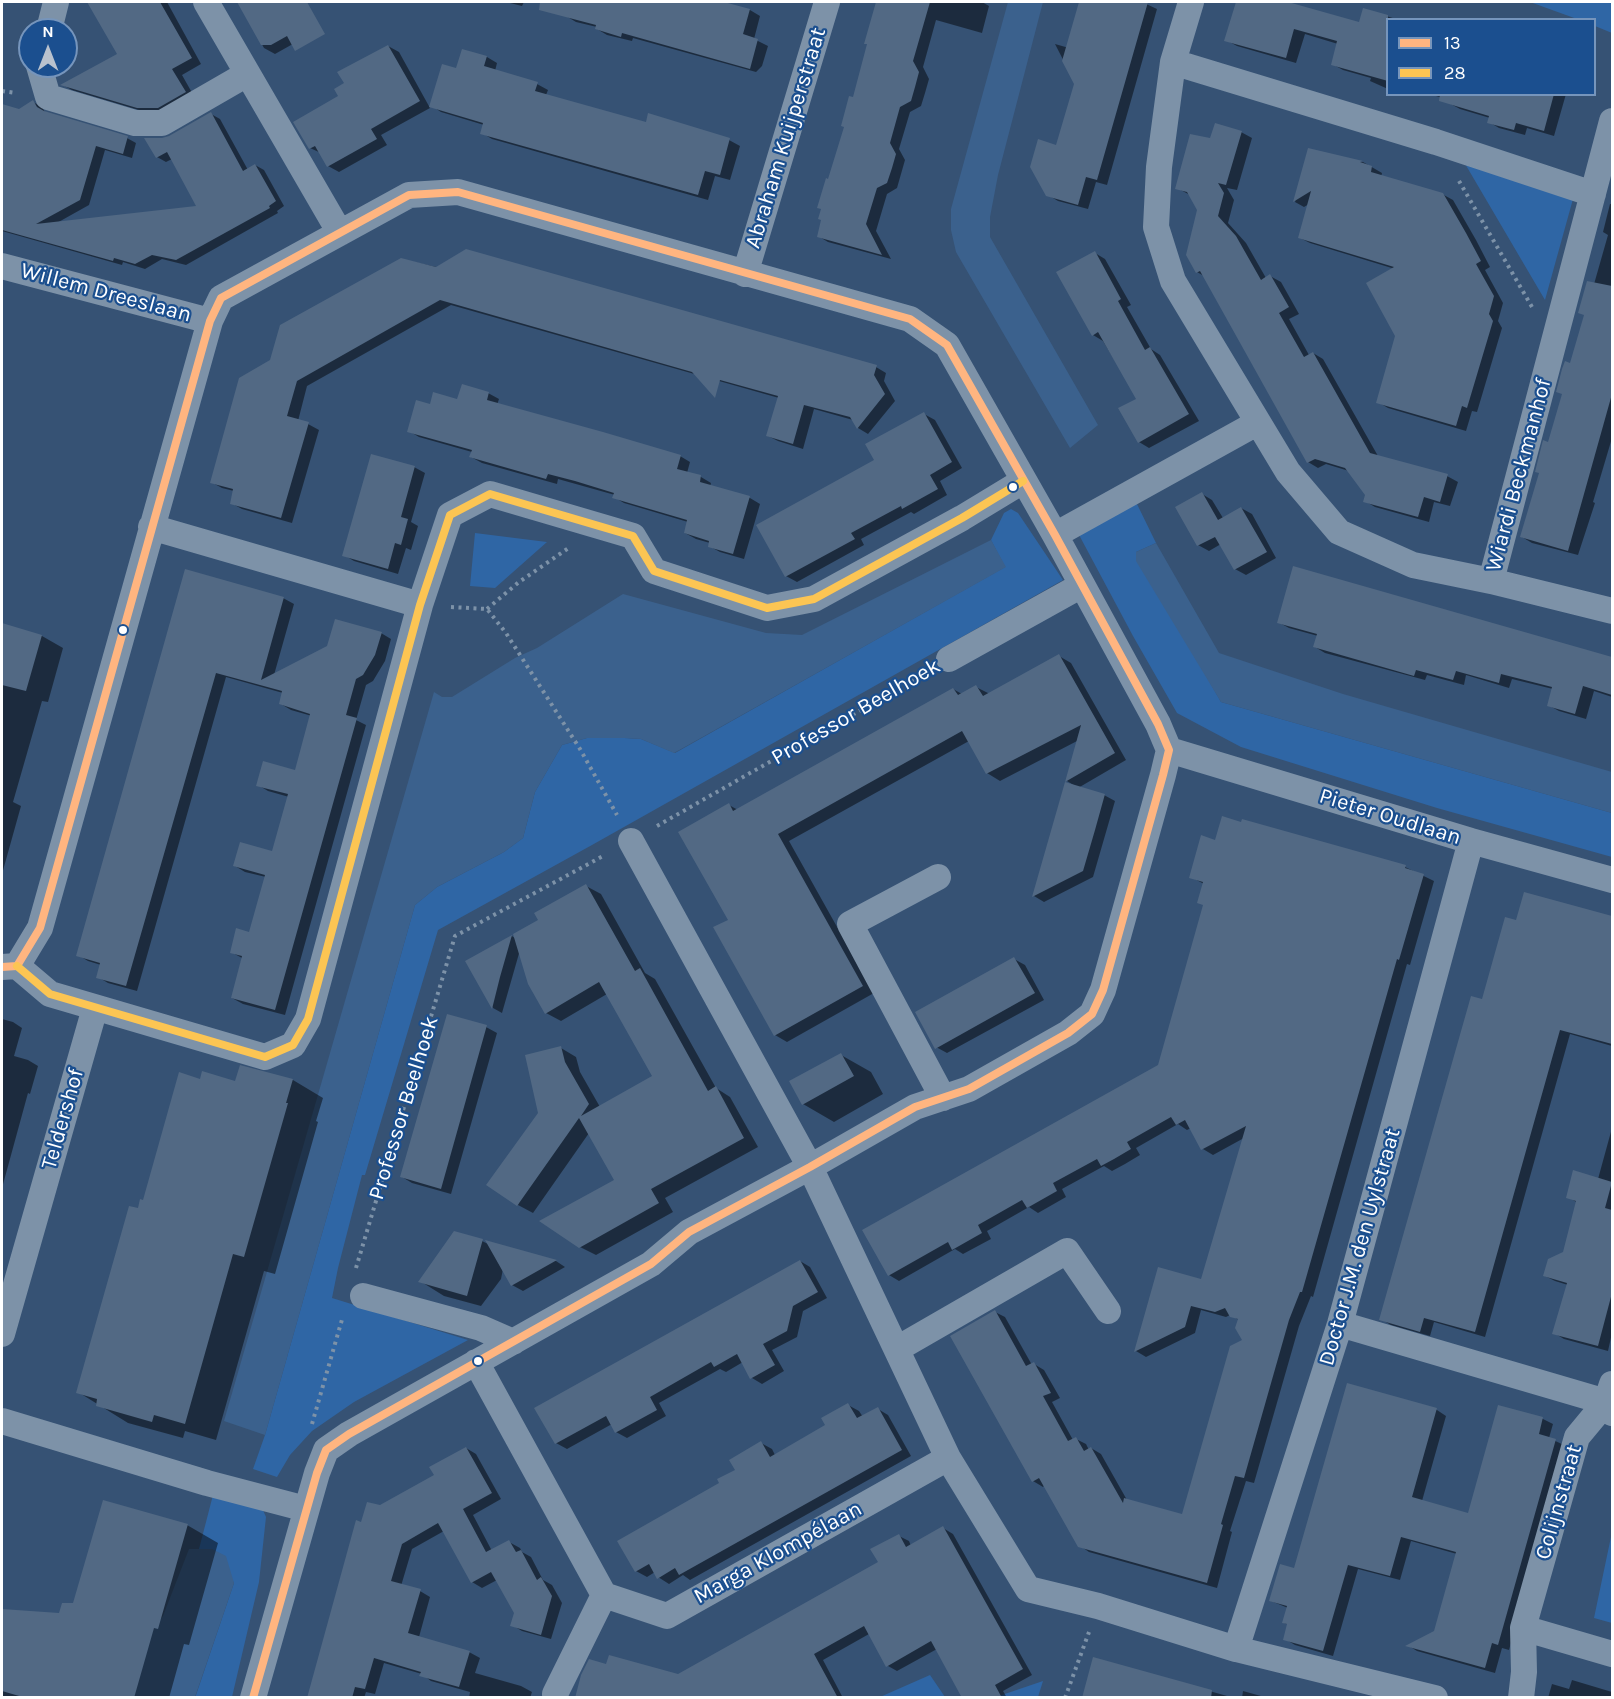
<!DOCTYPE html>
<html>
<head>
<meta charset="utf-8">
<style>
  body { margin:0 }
  #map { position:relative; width:1614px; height:1699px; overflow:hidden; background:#365274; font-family:Karla,sans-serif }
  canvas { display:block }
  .frame { position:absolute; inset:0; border:3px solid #fff; pointer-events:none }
  .legend { position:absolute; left:1386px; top:18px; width:210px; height:78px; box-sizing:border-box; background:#1b4f8f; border:2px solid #7695bc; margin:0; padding:8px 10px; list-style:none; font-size:18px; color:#fff }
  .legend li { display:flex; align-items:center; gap:12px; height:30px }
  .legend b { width:30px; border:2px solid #7695bc }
  .north { position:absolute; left:18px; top:18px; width:60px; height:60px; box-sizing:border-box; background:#1b4f8f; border:2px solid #7695bc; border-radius:50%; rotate:0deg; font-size:16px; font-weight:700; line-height:24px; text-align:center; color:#fff }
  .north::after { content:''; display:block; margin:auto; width:21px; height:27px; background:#b9c2ce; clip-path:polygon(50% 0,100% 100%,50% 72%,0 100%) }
</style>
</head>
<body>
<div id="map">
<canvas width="1614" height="1699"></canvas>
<div class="frame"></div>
<ul class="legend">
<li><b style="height:8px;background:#ffb580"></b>13</li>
<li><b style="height:8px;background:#fcc553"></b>28</li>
</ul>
<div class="north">N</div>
</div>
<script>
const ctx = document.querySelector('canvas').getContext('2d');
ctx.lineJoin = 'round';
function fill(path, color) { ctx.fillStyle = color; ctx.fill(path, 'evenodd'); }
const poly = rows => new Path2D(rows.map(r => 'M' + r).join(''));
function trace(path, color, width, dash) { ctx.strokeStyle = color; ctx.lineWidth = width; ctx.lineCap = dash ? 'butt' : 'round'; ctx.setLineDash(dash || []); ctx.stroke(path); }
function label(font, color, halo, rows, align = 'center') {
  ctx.font = font + ' Karla,sans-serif'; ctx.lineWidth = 4.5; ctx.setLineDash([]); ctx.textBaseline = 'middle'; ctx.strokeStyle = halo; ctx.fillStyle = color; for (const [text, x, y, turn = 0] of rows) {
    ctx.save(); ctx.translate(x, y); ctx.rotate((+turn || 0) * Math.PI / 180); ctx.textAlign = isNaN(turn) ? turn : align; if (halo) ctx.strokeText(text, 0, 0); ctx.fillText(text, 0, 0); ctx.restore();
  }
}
fill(poly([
  [1530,2,1612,2,1612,33,1595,26,1594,20,1577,19],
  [1464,162,1573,199,1545,300],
  [1136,502,1156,543,1136,552,1221,702,1612,813,1612,857,1437,808,1241,747,1177,713,1133,636,1078,533],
  [1011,509,1018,513,1063,580,592,845,438,930,365,1175,362,1175,338,1268,332,1298,468,1340,354,1402,312,1431,290,1455,277,1477,253,1469,265,1435,415,905,437,887,504,852,523,838,535,792,562,745,587,738,625,738,641,739,675,753,1005,567,991,540,1004,513],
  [475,533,547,542,495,588,470,586],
  [213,1495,262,1508,266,1517,259,1582,232,1697,195,1698,234,1583,212,1549,199,1549],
  [1612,1532,1612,1623,1594,1618],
  [930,1675,945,1697,880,1697],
  [1043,1681,1038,1697,996,1697]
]), '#2f66a5');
fill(poly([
  [1008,2,1043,2,998,175,990,217,990,237,1098,425,1070,448,956,252,951,230,951,209],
  [991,540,1006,567,674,753,641,739,625,738,587,738,562,745,535,792,523,838,504,852,437,887,415,905,265,1435,224,1421,434,692,442,697,452,697,515,658,537,648,623,594,766,633,802,635],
  [1156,543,1219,653,1343,694,1612,772,1612,813,1221,702,1136,561,1136,552],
  [189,1549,212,1549,226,1556,234,1583,195,1697,129,1698,151,1631,163,1616]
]), '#3b618d');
fill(poly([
  [103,2,167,2,201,64,182,75,195,98,169,113,149,113,72,90,63,85,119,54,92,8],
  [239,2,300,2,316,31,275,54,264,48],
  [506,2,524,2,522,6],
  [538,2,719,2,750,10,760,16,754,39,768,46,762,66,756,72,633,38,632,41,607,35,597,29,597,27,576,22,566,16,567,10],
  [880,2,982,2,989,6,982,33,936,20,923,67,929,79,925,93,921,106,910,112,899,149,905,160,897,188,887,194,876,231,891,259,828,242,818,236,823,220,822,209,829,180,854,99],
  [1082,2,1142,2,1157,9,1107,185,1096,182,1088,209,1058,201,1048,195,1057,146,1075,83,1055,44,1069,48],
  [1237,2,1282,2,1360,24,1364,9,1399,20,1388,20,1388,89,1370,81,1371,78,1343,70,1332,64,1338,44,1305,34,1296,63,1237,46,1226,40],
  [388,46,399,52,430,108,381,135,387,145,339,172,328,166,321,153,310,148,346,83],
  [463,51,487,57,497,63,495,71,537,84,548,90,546,95,647,124,729,140,740,146,730,180,715,176,708,200,492,139,482,133,484,125,441,112,432,106,458,70],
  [1429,94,1566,94,1554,136,1527,128,1525,135,1499,128,1489,122,1490,118,1460,109,1449,103,1450,100],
  [33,102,42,107,46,114,127,138,136,143,132,158,105,150,89,205,55,224,199,208,172,159,166,162,157,157,170,138,211,114,220,119,248,170,255,165,264,170,284,206,277,211,278,213,186,265,162,259,145,269,123,262,122,265,2,231,2,123,6,107,20,111],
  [1241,132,1252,138,1237,190,1227,188,1234,200,1228,223,1246,243,1266,278,1270,276,1281,282,1299,314,1289,319,1309,355,1313,353,1323,359,1378,456,1447,476,1458,482,1450,506,1434,502,1429,522,1375,507,1365,501,1366,495,1349,471,1326,464,1318,468,1308,462,1204,276,1197,272,1199,210,1190,195,1177,188,1211,140],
  [1309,150,1363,162,1382,173,1381,177,1442,194,1453,200,1476,240,1490,267,1485,270,1503,303,1498,321,1502,328,1477,412,1472,411,1466,431,1388,408,1378,402,1397,336,1395,269,1310,243,1300,238,1309,204,1304,207,1295,202],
  [1612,202,1612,438,1593,502,1595,503,1578,555,1532,543,1522,537,1608,235,1603,232,1610,204,1612,204],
  [1095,253,1105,259,1131,305,1127,307,1151,349,1160,355,1199,421,1149,448,1139,442,1138,399,1103,341,1093,335],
  [401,259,876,367,886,373,884,381,895,401,868,434,858,428,853,420,814,409,803,449,778,441,768,436,779,398,451,305,307,386,298,421,308,424,319,430,292,523,242,509,231,503,234,491,222,488,211,482,272,361],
  [488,393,499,399,497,405,680,456,690,462,687,473,701,477,711,483,710,487,750,498,760,504,744,559,720,552,709,546,710,543,696,539,685,533,688,522,624,503,614,497,615,495,558,479,557,484,482,463,471,457,472,452,419,437,409,431,431,405],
  [924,414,935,420,962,468,940,481,947,495,914,514,911,512,861,539,864,545,797,582,786,576,876,460],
  [414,467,425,473,411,522,418,526,411,550,406,548,398,574,354,561,344,555],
  [1202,494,1212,500,1223,518,1241,508,1252,514,1276,558,1246,575,1235,569,1221,544,1209,551,1198,545],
  [1294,568,1612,658,1612,697,1594,691,1586,719,1559,711,1548,705,1553,689,1512,679,1509,688,1466,675,1464,685,1427,675,1425,680,1325,653,1315,647,1318,636,1289,628,1278,622],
  [186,571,283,598,294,604,274,675,381,633,391,639,385,661,373,681,366,685,356,720,366,725,285,1015,243,1004,232,998,242,958,231,952,250,934,266,877,245,872,235,866,273,853,289,797,268,791,258,785,296,772,312,716,291,710,281,704,283,693,226,677,137,991,108,983,98,977,101,965,88,961,78,955],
  [2,625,42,636,63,648,48,702,42,701,13,802,21,806,2,874],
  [1059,656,1071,663,1126,760,1078,788,1104,795,1115,801,1093,877,1044,902,1034,896,1075,786,1067,781,1079,740,1000,781,987,773,969,741,789,841,874,993,787,1042,775,1035,730,920,729,805,738,810,953,689,962,694,976,687,990,694],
  [1216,842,1405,867,1434,881,1410,965,1407,964,1313,1297,1311,1296,1299,1326,1254,1483,1246,1481,1230,1531,1232,1532,1217,1588,1089,1552,1079,1545,1045,1485,1043,1487,1033,1481,995,1312,1005,1317,1032,1365,1034,1364,1044,1370,1060,1398,1052,1402,1073,1440,1076,1439,1086,1444,1089,1450,1091,1448,1101,1454,1127,1500,1183,1515,1244,1340,1239,1320,1230,1315,1226,1317,1201,1310,1195,1333,1146,1357,1136,1351,1159,1269,1202,1281,1244,1138,1213,1155,1203,1149,1191,1128,1187,1130,1178,1124,1136,1148,1140,1155,1125,1164,1112,1171,1104,1166,1062,1189,1066,1197,1038,1213,1029,1207,987,1231,991,1239,963,1254,955,1249,899,1281,889,1275,1159,1066,1204,906,1204,884,1191,877],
  [586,886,601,894,645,973,655,979,716,1088,730,1097,758,1147,665,1198,673,1212,596,1255,580,1247,616,1181,589,1133,533,1213,518,1205,539,1113,561,1048,576,1057,580,1072,600,1107,654,1076,607,994,561,1021,546,1013,520,950,502,1013,493,1008,467,961,512,936,516,939],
  [1525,893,1612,918,1612,1046,1570,1034,1485,1337,1434,1322,1430,1336,1391,1325,1381,1319,1483,1001,1517,922],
  [1014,959,1025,965,1044,1000,947,1053,936,1047],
  [2,1019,13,1022,22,1028,14,1056,28,1060,38,1066,30,1094,28,1093,2,1188],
  [486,1027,497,1033,451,1194,412,1183,402,1177],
  [841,1055,871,1072,883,1094,834,1122,803,1104],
  [241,1067,293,1080,323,1098,316,1121,318,1122,275,1274,264,1271,216,1440,185,1431,183,1438,128,1423,78,1392,139,1210,201,1080,236,1083],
  [1612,1128,1612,1333,1608,1351,1564,1339,1554,1333,1568,1285,1555,1281,1545,1276,1564,1253,1578,1203,1568,1197,1598,1179],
  [482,1241,490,1245,488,1242,556,1261,565,1267,523,1291,512,1285,503,1269,501,1279,481,1306,444,1296,420,1281],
  [800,1261,810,1267,827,1298,803,1311,797,1337,772,1350,784,1371,762,1384,752,1378,743,1362,726,1372,720,1369,659,1403,666,1416,627,1438,616,1432,612,1424,567,1449,556,1443,536,1408],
  [1348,1385,1437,1410,1446,1416,1422,1501,1469,1515,1499,1406,1543,1419,1553,1424,1549,1438,1566,1446,1509,1650,1502,1648,1495,1673,1417,1651,1409,1646,1435,1632,1457,1554,1411,1541,1400,1580,1358,1569,1333,1656,1295,1645,1285,1639,1289,1625,1284,1623,1288,1608,1271,1601,1295,1570],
  [848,1405,859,1411,863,1417,878,1409,888,1415,911,1456,690,1580,683,1575,669,1584,658,1577,655,1572,647,1577,636,1571,721,1484,737,1470,761,1443,772,1449,775,1455,827,1425],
  [466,1448,476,1454,501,1499,473,1515,492,1551,509,1542,520,1548,522,1552,531,1557,543,1580,552,1585,562,1603,551,1639,522,1631,512,1625,516,1613,497,1580,482,1588,472,1582,444,1531,412,1549,401,1586,420,1591,430,1597,419,1637,469,1652,480,1658,475,1673,521,1686,532,1692,530,1698,469,1698,470,1692,431,1681,422,1674,384,1663,375,1694,366,1692,364,1698,308,1698,362,1524,380,1507,436,1476],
  [187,1525,218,1543,189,1645,184,1644,169,1698,2,1698,2,1610,60,1615],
  [943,1528,953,1534,1032,1675,1003,1691,1007,1698,964,1698,937,1649,897,1671,888,1666,869,1634,823,1660,843,1698,586,1698,607,1666,678,1676,880,1563,899,1536,909,1541,911,1546],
  [1094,1658,1234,1698,1083,1698],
  [1572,1680,1612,1692,1612,1698,1548,1698,1552,1684,1569,1689],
  [1243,1691,1268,1698,1242,1698]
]), '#0007');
fill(poly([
  [87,2,160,2,192,58,172,69,186,92,158,108,137,108,60,85,117,54],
  [237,2,307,2,325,34,295,51,287,36,271,45,261,45],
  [540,2,724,2,750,9,743,34,758,39,750,69,622,33,621,37,595,29,596,25,539,10],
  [876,2,930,2,913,61,919,72,915,87,911,101,900,107,890,143,896,154,892,168,887,183,877,188,866,224,882,255,817,237,821,220,818,219,821,209,817,208,826,178,828,179,844,127,841,126,849,96,853,97,867,44,864,44],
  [1079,2,1148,2,1097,180,1086,177,1078,205,1046,196,1030,167,1038,139,1056,145,1074,84,1062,61],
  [1236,2,1288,2,1359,22,1363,8,1388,15,1388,81,1331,65,1337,41,1294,29,1286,58,1224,41],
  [388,45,420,101,371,129,377,139,327,167,315,146,309,149,293,122,338,96,334,89,344,83,337,72],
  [462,49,487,56,484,66,538,82,535,91,646,122,648,113,730,138,720,175,705,171,698,195,480,134,483,123,429,107,442,64,456,68],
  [1440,94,1554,94,1544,131,1516,123,1514,130,1487,123,1489,116,1439,101],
  [33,100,37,107,44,111,128,136,123,154,96,146,80,200,36,224,196,206,167,152,156,158,144,138,162,138,169,136,211,112,243,171,255,164,276,201,269,206,270,208,176,260,152,255,135,264,114,258,113,261,2,230,2,104,19,109],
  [1215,123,1242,131,1226,185,1218,183,1224,193,1218,216,1236,236,1261,280,1270,274,1289,307,1279,313,1304,357,1313,352,1370,453,1448,474,1440,502,1424,497,1418,517,1363,502,1365,495,1345,468,1315,459,1307,463,1200,271,1196,273,1186,255,1197,210,1187,192,1175,189,1190,134,1210,138],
  [1308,148,1363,161,1360,162,1372,166,1371,172,1443,193,1466,233,1481,261,1476,264,1494,296,1489,314,1493,321,1467,408,1462,406,1456,426,1376,403,1395,336,1366,283,1394,267,1298,238,1311,191,1293,202],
  [466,249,877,365,874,375,885,394,857,429,850,417,804,405,793,444,766,436,778,396,720,380,715,398,692,372,440,300,297,381,287,416,309,422,281,518,230,504,233,489,210,483,239,378,270,360,280,325,401,258,436,267],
  [1095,251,1121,299,1118,301,1145,350,1150,347,1189,414,1138,443,1118,408,1136,399,1098,332,1092,336,1056,272],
  [1587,281,1612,286,1612,394,1568,551,1520,537,1539,473,1535,472,1543,440,1548,442,1562,394,1556,392,1562,369,1565,361,1570,363,1584,315,1578,313],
  [462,384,489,392,487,400,603,432,681,455,677,469,701,475,700,482,750,496,733,554,708,547,709,541,684,533,687,520,612,498,614,493,575,481,548,474,546,479,469,457,472,450,407,432,416,400,430,404,433,392,457,399],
  [924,412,952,462,930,475,938,489,902,509,901,506,851,533,855,539,785,577,756,525,874,460,865,444],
  [371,454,415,466,401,517,408,519,401,545,395,543,388,569,342,556],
  [1202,492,1218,520,1241,507,1267,552,1234,570,1215,537,1197,546,1175,507],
  [1293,566,1612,657,1612,695,1583,686,1575,714,1547,706,1552,687,1501,674,1499,683,1456,671,1453,680,1416,670,1414,676,1313,647,1317,634,1277,623],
  [185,569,284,597,261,680,327,646,335,619,382,632,375,655,363,675,356,679,346,715,357,718,275,1010,231,998,242,956,230,953,236,928,249,932,265,875,233,866,240,842,272,851,288,794,256,786,263,761,295,770,310,714,279,704,282,691,216,673,126,986,96,978,100,963,76,956],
  [2,623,42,635,26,691,2,685],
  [1059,654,1115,753,1065,782,1081,725,986,774,962,731,778,834,863,986,774,1036,713,927,728,920,678,832,729,803,733,811,953,688,958,695,976,685,983,696],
  [1065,782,1105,794,1095,830,1083,871,1032,897],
  [1222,816,1241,822,1242,819,1406,865,1405,868,1424,874,1399,960,1397,959,1302,1292,1300,1292,1289,1320,1244,1478,1235,1476,1221,1524,1223,1525,1207,1583,1078,1547,1039,1478,1032,1482,950,1336,995,1310,1026,1366,1034,1362,1051,1393,1043,1396,1068,1441,1076,1437,1084,1451,1091,1447,1123,1503,1124,1498,1182,1514,1230,1346,1242,1340,1235,1328,1238,1319,1230,1317,1225,1308,1215,1312,1191,1306,1185,1327,1134,1352,1158,1267,1201,1279,1246,1126,1201,1150,1185,1120,1176,1125,1171,1117,1127,1142,1131,1149,1114,1159,1101,1166,1097,1159,1053,1183,1057,1191,1027,1208,1022,1200,978,1225,982,1233,952,1250,948,1242,888,1276,862,1230,1158,1065,1203,905,1197,903,1203,882,1189,878,1201,835,1215,840],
  [586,884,635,971,640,968,708,1091,716,1086,744,1138,651,1189,659,1203,579,1248,539,1221,614,1180,579,1118,517,1206,486,1185,538,1113,525,1055,561,1046,565,1062,589,1104,581,1116,652,1076,599,982,545,1014,528,984,513,934,538,920,534,913],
  [1524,892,1612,916,1612,1044,1560,1030,1475,1332,1424,1318,1420,1332,1379,1320,1471,996,1482,999,1505,917,1516,920],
  [512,935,500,977,492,1009,465,961],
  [1014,957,1035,993,935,1049,915,1012],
  [447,1014,487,1025,441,1189,400,1177],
  [841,1053,854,1076,802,1105,789,1081],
  [240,1065,293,1079,286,1103,288,1103,244,1257,233,1254,185,1424,154,1415,152,1422,96,1406,97,1399,76,1393,129,1206,138,1208,140,1199,143,1200,179,1072,200,1079,202,1071,235,1081],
  [1573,1170,1612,1182,1605,1208,1612,1210,1612,1293,1598,1346,1552,1334,1567,1283,1543,1276,1548,1259,1563,1252,1576,1201,1566,1198],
  [454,1231,483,1239,467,1296,418,1282],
  [485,1240,557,1260,511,1286],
  [800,1260,818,1292,793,1306,787,1331,763,1344,775,1365,750,1379,737,1354,714,1367,711,1362,650,1397,657,1410,615,1433,606,1416,555,1444,534,1408],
  [1347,1383,1437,1408,1412,1497,1468,1513,1498,1405,1543,1417,1539,1434,1556,1439,1498,1645,1492,1643,1485,1668,1405,1646,1434,1631,1456,1552,1401,1537,1390,1576,1348,1565,1323,1651,1283,1640,1287,1624,1282,1623,1287,1606,1269,1601,1280,1564,1294,1568],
  [848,1403,857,1418,878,1407,902,1450,679,1575,675,1568,657,1579,649,1564,635,1572,617,1541,719,1483,717,1479,735,1470,729,1460,761,1441,770,1457,825,1425,821,1418],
  [466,1447,492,1493,463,1509,486,1552,509,1540,516,1552,521,1550,537,1580,541,1577,552,1596,541,1635,510,1626,514,1613,491,1572,471,1583,438,1523,402,1544,391,1581,421,1589,408,1633,470,1651,459,1687,419,1676,421,1672,374,1658,365,1689,355,1687,352,1698,307,1698,356,1520,361,1522,367,1502,380,1505,434,1475,429,1467],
  [103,1500,188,1524,158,1629,154,1628,134,1698,26,1698,2,1691,2,1609,59,1613,62,1603,73,1603],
  [943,1526,1023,1669,995,1685,1002,1698,962,1698,931,1641,886,1667,864,1626,814,1654,838,1698,575,1698,581,1675,589,1659,606,1664,609,1655,678,1674,878,1562,870,1549,899,1534,906,1547],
  [1093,1657,1212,1690,1211,1698,1082,1698]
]), '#526984');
trace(poly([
  [2,91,16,93],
  [1459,181,1532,307],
  [451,607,487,609,506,633,580,749,617,815],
  [487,609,519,582,570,547],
  [657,826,926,673],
  [356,1268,455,936,605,855],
  [312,1424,343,1316],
  [1065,1698,1089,1632]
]), '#7d92a8', 4, [3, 4.5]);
trace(poly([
  [206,2,340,233],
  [1191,2,1173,62,1159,167,1156,227,1173,281,1288,472,1339,532,1413,565,1491,581,1612,121],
  [49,30,56,2],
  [1173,62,1436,142,1593,194],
  [39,66,48,97,135,123,162,123,247,74],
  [2,266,210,321],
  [745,274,827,2],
  [151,527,420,605],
  [1055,535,1257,423],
  [1491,581,1612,611],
  [949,659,1082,585],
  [1169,750,1471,841,1612,880],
  [631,841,810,1167,948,1458,1028,1589,1098,1606,1236,1649,1435,1698],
  [938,877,850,924,943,1098],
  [17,966,50,994,265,1057,293,1045,308,1019,420,605,450,515,490,494,633,536,654,571,767,608,814,599,962,518,1023,481],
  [2,967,17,966,40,928,210,321,221,298,409,195,458,192,910,319,947,345,1055,535,1158,724,1169,750,1163,775,1103,990,1092,1014,1068,1033,969,1089,915,1107,810,1167,689,1232,651,1264,349,1434,326,1450,317,1473,253,1698],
  [363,1296,481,1328,513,1342],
  [1340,1324,1606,1402,1612,1413],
  [2,1334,95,1008],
  [897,1349,1067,1251,1108,1311],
  [476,1362,604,1595,667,1616,948,1458],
  [2,1421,207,1483,306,1509],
  [1523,1628,1612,1654],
  [1236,1649,1340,1324,1471,841],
  [555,1694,604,1595],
  [1521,1698,1524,1672,1523,1628,1577,1437,1606,1402,1612,1384]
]), '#7d92a8', 26);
trace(poly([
  [2,967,17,966,40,928,210,321,221,298,409,195,458,192,910,319,947,345,1055,535,1158,724,1169,750,1163,775,1103,990,1092,1014,1068,1033,969,1089,915,1107,810,1167,689,1232,651,1264,349,1434,326,1450,317,1473,253,1698]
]), '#ffb580', 8);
trace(poly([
  [17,966,50,994,265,1057,293,1045,308,1019,420,605,450,515,490,494,633,536,654,571,767,608,814,599,962,518,1023,481]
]), '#fcc553', 8);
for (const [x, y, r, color] of [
  [1013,487,5,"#fff"],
  [123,630,5,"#fff"],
  [478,1361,5,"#fff"]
]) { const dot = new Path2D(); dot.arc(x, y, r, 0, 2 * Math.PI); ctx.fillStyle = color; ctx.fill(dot); trace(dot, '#1b4f8f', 2); }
label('22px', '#fff', '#1b4f8f', [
  ["Abraham Kuijperstraat",786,138,-73],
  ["Willem Dreeslaan",106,293,15],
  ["Wiardi Beckmanhof",1519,475,-75],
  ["Professor Beelhoek",856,712,-30],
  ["Pieter Oudlaan",1390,817,17],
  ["Professor Beelhoek",404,1108,-73],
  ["Teldershof",63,1119,-74],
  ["Doctor J.M. den Uylstraat",1360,1247,-74],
  ["Colijnstraat",1559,1502,-74],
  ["Marga Klompélaan",778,1553,-29]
]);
</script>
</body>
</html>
